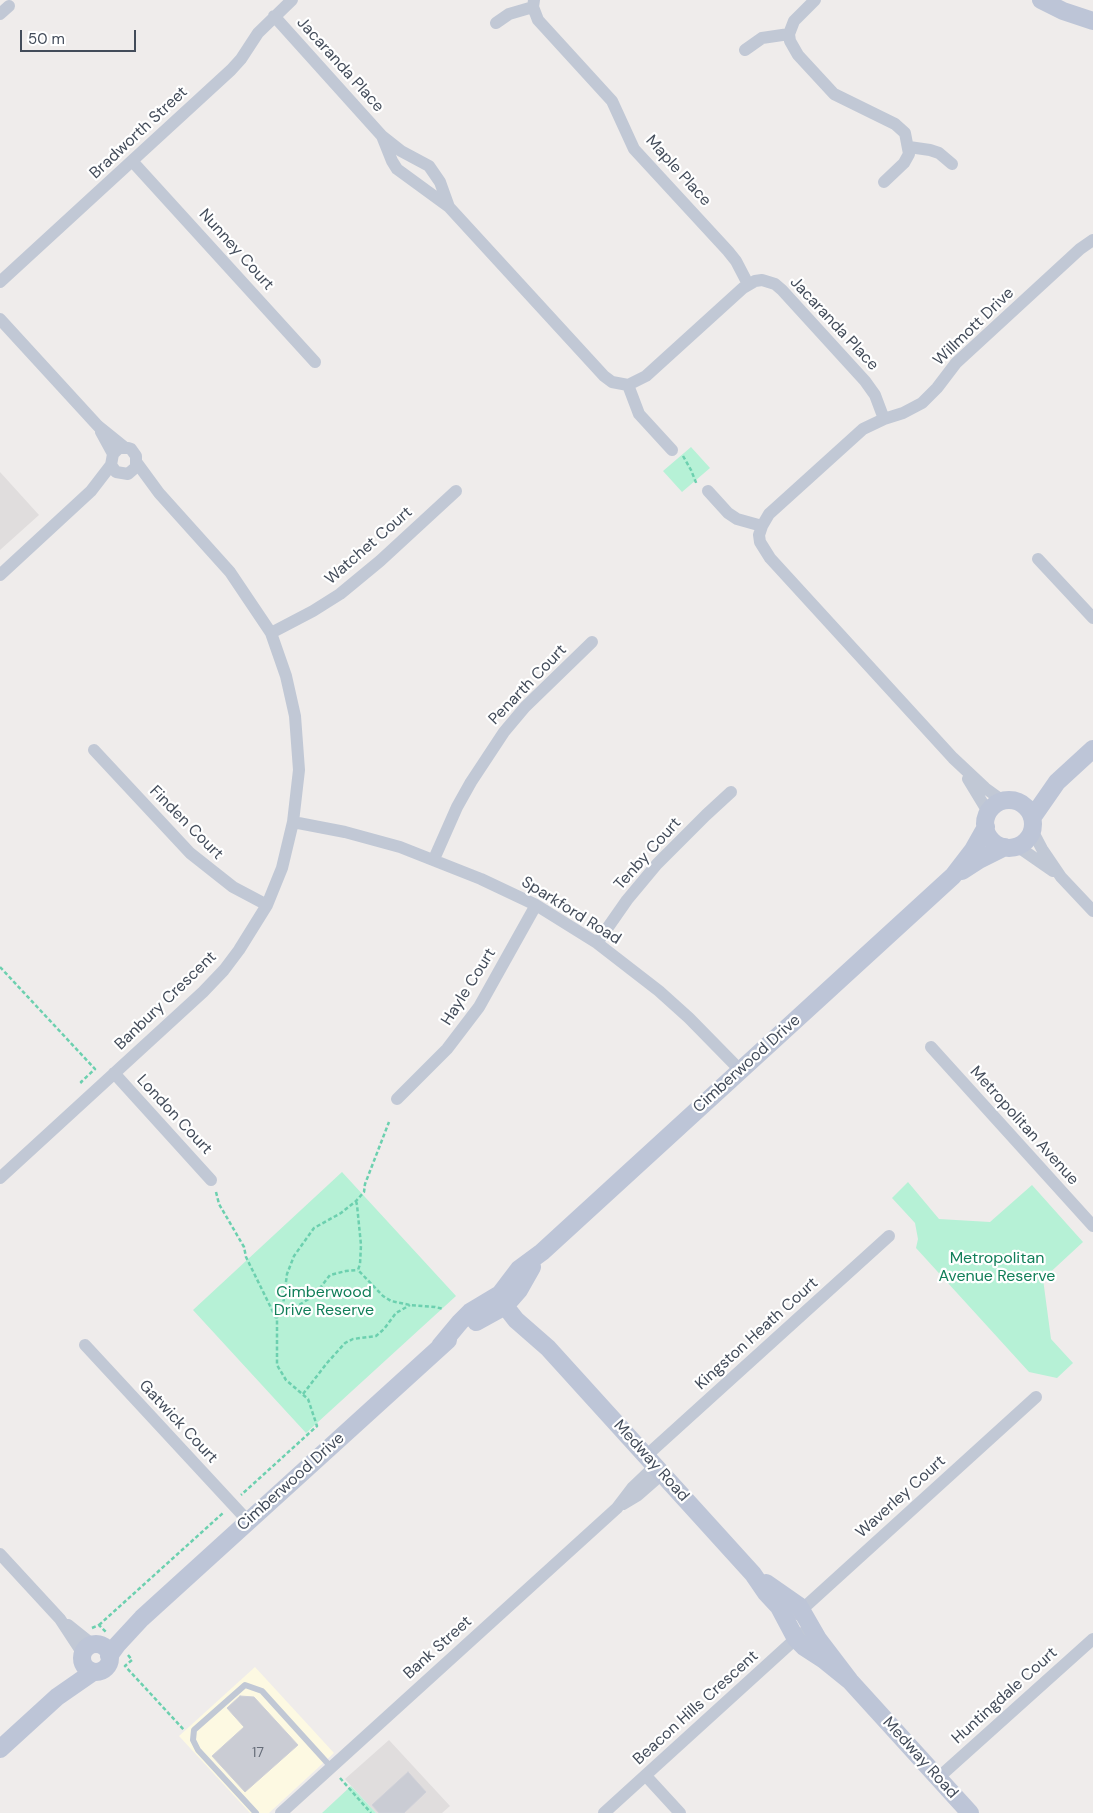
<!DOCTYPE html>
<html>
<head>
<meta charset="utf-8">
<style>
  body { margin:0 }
  #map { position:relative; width:1093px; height:1813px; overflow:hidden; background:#efeceb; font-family:"DM Sans",sans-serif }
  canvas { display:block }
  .scale { position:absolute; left:20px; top:30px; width:116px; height:22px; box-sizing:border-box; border:2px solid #434c5a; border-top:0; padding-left:6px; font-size:15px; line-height:18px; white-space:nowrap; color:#434c5a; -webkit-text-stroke:4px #fff; paint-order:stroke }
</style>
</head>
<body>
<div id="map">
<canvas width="1093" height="1813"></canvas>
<div class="scale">50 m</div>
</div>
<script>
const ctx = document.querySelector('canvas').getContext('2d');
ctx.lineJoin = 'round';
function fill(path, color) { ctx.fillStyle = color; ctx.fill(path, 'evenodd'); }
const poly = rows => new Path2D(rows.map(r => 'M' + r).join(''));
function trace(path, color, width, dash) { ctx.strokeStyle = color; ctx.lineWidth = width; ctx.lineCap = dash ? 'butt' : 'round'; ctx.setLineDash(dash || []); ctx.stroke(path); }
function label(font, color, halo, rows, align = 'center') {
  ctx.font = font + ' "DM Sans",sans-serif'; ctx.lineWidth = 4.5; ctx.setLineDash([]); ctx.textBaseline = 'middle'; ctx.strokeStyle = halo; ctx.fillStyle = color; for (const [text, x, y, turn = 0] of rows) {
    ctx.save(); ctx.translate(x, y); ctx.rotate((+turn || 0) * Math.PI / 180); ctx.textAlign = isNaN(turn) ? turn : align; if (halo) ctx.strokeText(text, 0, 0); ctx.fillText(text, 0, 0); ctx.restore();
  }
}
fill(poly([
  [255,1667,334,1753,269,1813,250,1813,179,1736]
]), '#fdf9e2');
fill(poly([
  [0,472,39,515,0,550],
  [389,1740,450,1806,442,1813,376,1813,345,1779]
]), '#e0dddd');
fill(poly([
  [691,447,710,468,682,492,663,471],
  [342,1172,456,1296,306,1433,193,1310],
  [908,1182,939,1219,990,1222,1032,1185,1083,1242,1043,1279,1051,1339,1073,1363,1057,1378,1029,1372,916,1248,918,1239,915,1223,892,1198],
  [351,1786,376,1813,322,1813]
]), '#b6f1d6');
const building = poly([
  [240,1696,254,1697,298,1745,245,1792,212,1756,244,1727,227,1708,240,1696],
  [408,1772,426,1792,404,1813,379,1813,372,1805,408,1772]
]);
fill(building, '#caccd4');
trace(building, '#cfd0d8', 1);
trace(poly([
  [683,456,691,470,697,485],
  [0,967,95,1069,81,1082,83,1084],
  [216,1192,219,1204,244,1247,246,1257,277,1320,277,1365,286,1380,308,1399,317,1426,241,1495],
  [356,1201,357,1205,361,1245,360,1264,358,1270,383,1296,391,1301,410,1305,435,1307,444,1309],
  [282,1313,290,1311,310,1298,317,1292,330,1275,346,1271,358,1270],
  [276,1318,282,1313,287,1274,294,1256,314,1228,341,1213,356,1201,364,1192,365,1184,389,1122],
  [303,1394,327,1363,345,1343,353,1339,376,1336,384,1329,396,1313,410,1305],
  [99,1625,223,1513],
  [92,1628,99,1625,107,1633],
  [128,1655,132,1660,125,1666,184,1730],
  [340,1778,371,1813]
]), '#6cd0af', 2.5, [4, 2.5]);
trace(poly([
  [256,1813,198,1750,193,1740,194,1730,245,1685,262,1691,331,1767]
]), '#c1c8d5', 6);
trace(poly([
  [534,0,533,7,538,20,612,101,634,149,728,251,736,261,748,284],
  [815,0,794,21,789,34,790,41,798,55,834,94,895,124,905,133,909,154,904,163,884,182],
  [0,14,9,6],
  [274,16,382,136,401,151,429,166,440,182,449,207],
  [496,23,509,14,533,7],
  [745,50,762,38,789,34],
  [382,136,392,161,397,169,449,207,604,376,612,382,628,385,646,376,743,288,755,281,762,280,775,284,782,290,865,381,875,395,884,419],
  [909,147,930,150,939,153,952,164],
  [132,161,315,362],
  [0,282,231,70,241,59,258,33,292,0],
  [0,319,98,426,124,447],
  [628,385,639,414,672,450],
  [101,432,113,454,111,465,116,472,128,474,136,467,136,456,131,449,128,448,119,448,113,454],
  [708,491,728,513,737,519,762,526],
  [1038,559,1093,618],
  [0,575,91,491,111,465],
  [271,633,313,611,340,594,380,561,456,491],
  [94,750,190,853,233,887,267,905],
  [968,779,988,812],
  [1003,801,985,788,953,758,770,558,760,542,759,535,762,526,769,514,863,429,884,419,903,413,922,403,937,388,956,363,1080,249,1093,240],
  [293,822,345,832,400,847,481,879,536,905,597,943,659,991,689,1018,740,1070],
  [1032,830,1042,849,1061,877,1093,911],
  [1017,846,1053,871],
  [434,859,457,807,471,782,504,732,525,707,592,642],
  [597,943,627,900,657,864,706,815,731,792],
  [931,1047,1093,1226],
  [114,1073,211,1180],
  [397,1099,447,1049,479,1007,536,905],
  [0,1178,203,992,224,970,239,950,267,905,282,868,293,822,299,770,295,716,286,676,271,633,230,572,159,493,137,463],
  [85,1345,248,1521],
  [646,1456,889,1236],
  [623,1504,638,1495,662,1474],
  [0,1554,60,1619,83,1654],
  [797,1614,1036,1397],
  [68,1625,93,1645],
  [646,1776,680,1813],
  [938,1778,1093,1639],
  [281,1813,617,1508,633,1487,655,1466],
  [604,1813,802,1633]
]), '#c1c8d5', 12);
trace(poly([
  [1041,0,1063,11,1093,21],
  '985 824a24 24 0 1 1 48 0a24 24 0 1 1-48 0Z',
  [1032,818,1057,782,1093,749],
  [962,871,979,860,1005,847],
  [501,1297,505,1306,516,1320,548,1348,753,1574,766,1593,779,1607,796,1639,804,1647,824,1660,850,1681],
  [476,1322,505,1306,519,1290,532,1267],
  [440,1346,460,1322,470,1312,500,1294,519,1269,542,1252,953,876,973,850,986,827],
  [766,1583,799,1606,818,1639,850,1681,970,1813],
  '82 1658a14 14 0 1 1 28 0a14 14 0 1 1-28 0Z',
  [109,1656,117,1645,142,1618,448,1340],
  [0,1749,57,1697,93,1672]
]), '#bdc5d7', 18);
label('14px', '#656c78', null, [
  ["17",258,1753]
]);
label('16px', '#434c5a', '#fff', [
  ["Jacaranda Place",340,65,48],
  ["Bradworth Street",139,133,-43],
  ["Maple Place",678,171,48],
  ["Nunney Court",236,250,48],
  ["Jacaranda Place",834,324,47],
  ["Willmott Drive",974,327,-44],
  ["Watchet Court",369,546,-41],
  ["Penarth Court",528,685,-46],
  ["Finden Court",186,823,45],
  ["Tenby Court",648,854,-48],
  ["Sparkford Road",571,911,32],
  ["Hayle Court",469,987,-58],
  ["Banbury Crescent",166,1001,-44],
  ["Cimberwood Drive",747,1064,-42],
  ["London Court",174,1115,47],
  ["Metropolitan Avenue",1024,1126,48],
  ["Kingston Heath Court",757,1334,-42],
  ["Gatwick Court",178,1422,47],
  ["Medway Road",651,1461,48],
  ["Cimberwood Drive",291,1482,-42],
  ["Waverley Court",901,1497,-42],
  ["Bank Street",438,1648,-42],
  ["Huntingdale Court",1005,1696,-42],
  ["Beacon Hills Crescent",696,1708,-42],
  ["Medway Road",920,1758,48]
]);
label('16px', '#117f59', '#fff', [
  ["Metropolitan",997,1259],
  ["Avenue Reserve",997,1277],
  ["Cimberwood",324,1293],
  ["Drive Reserve",324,1311]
]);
</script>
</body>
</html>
